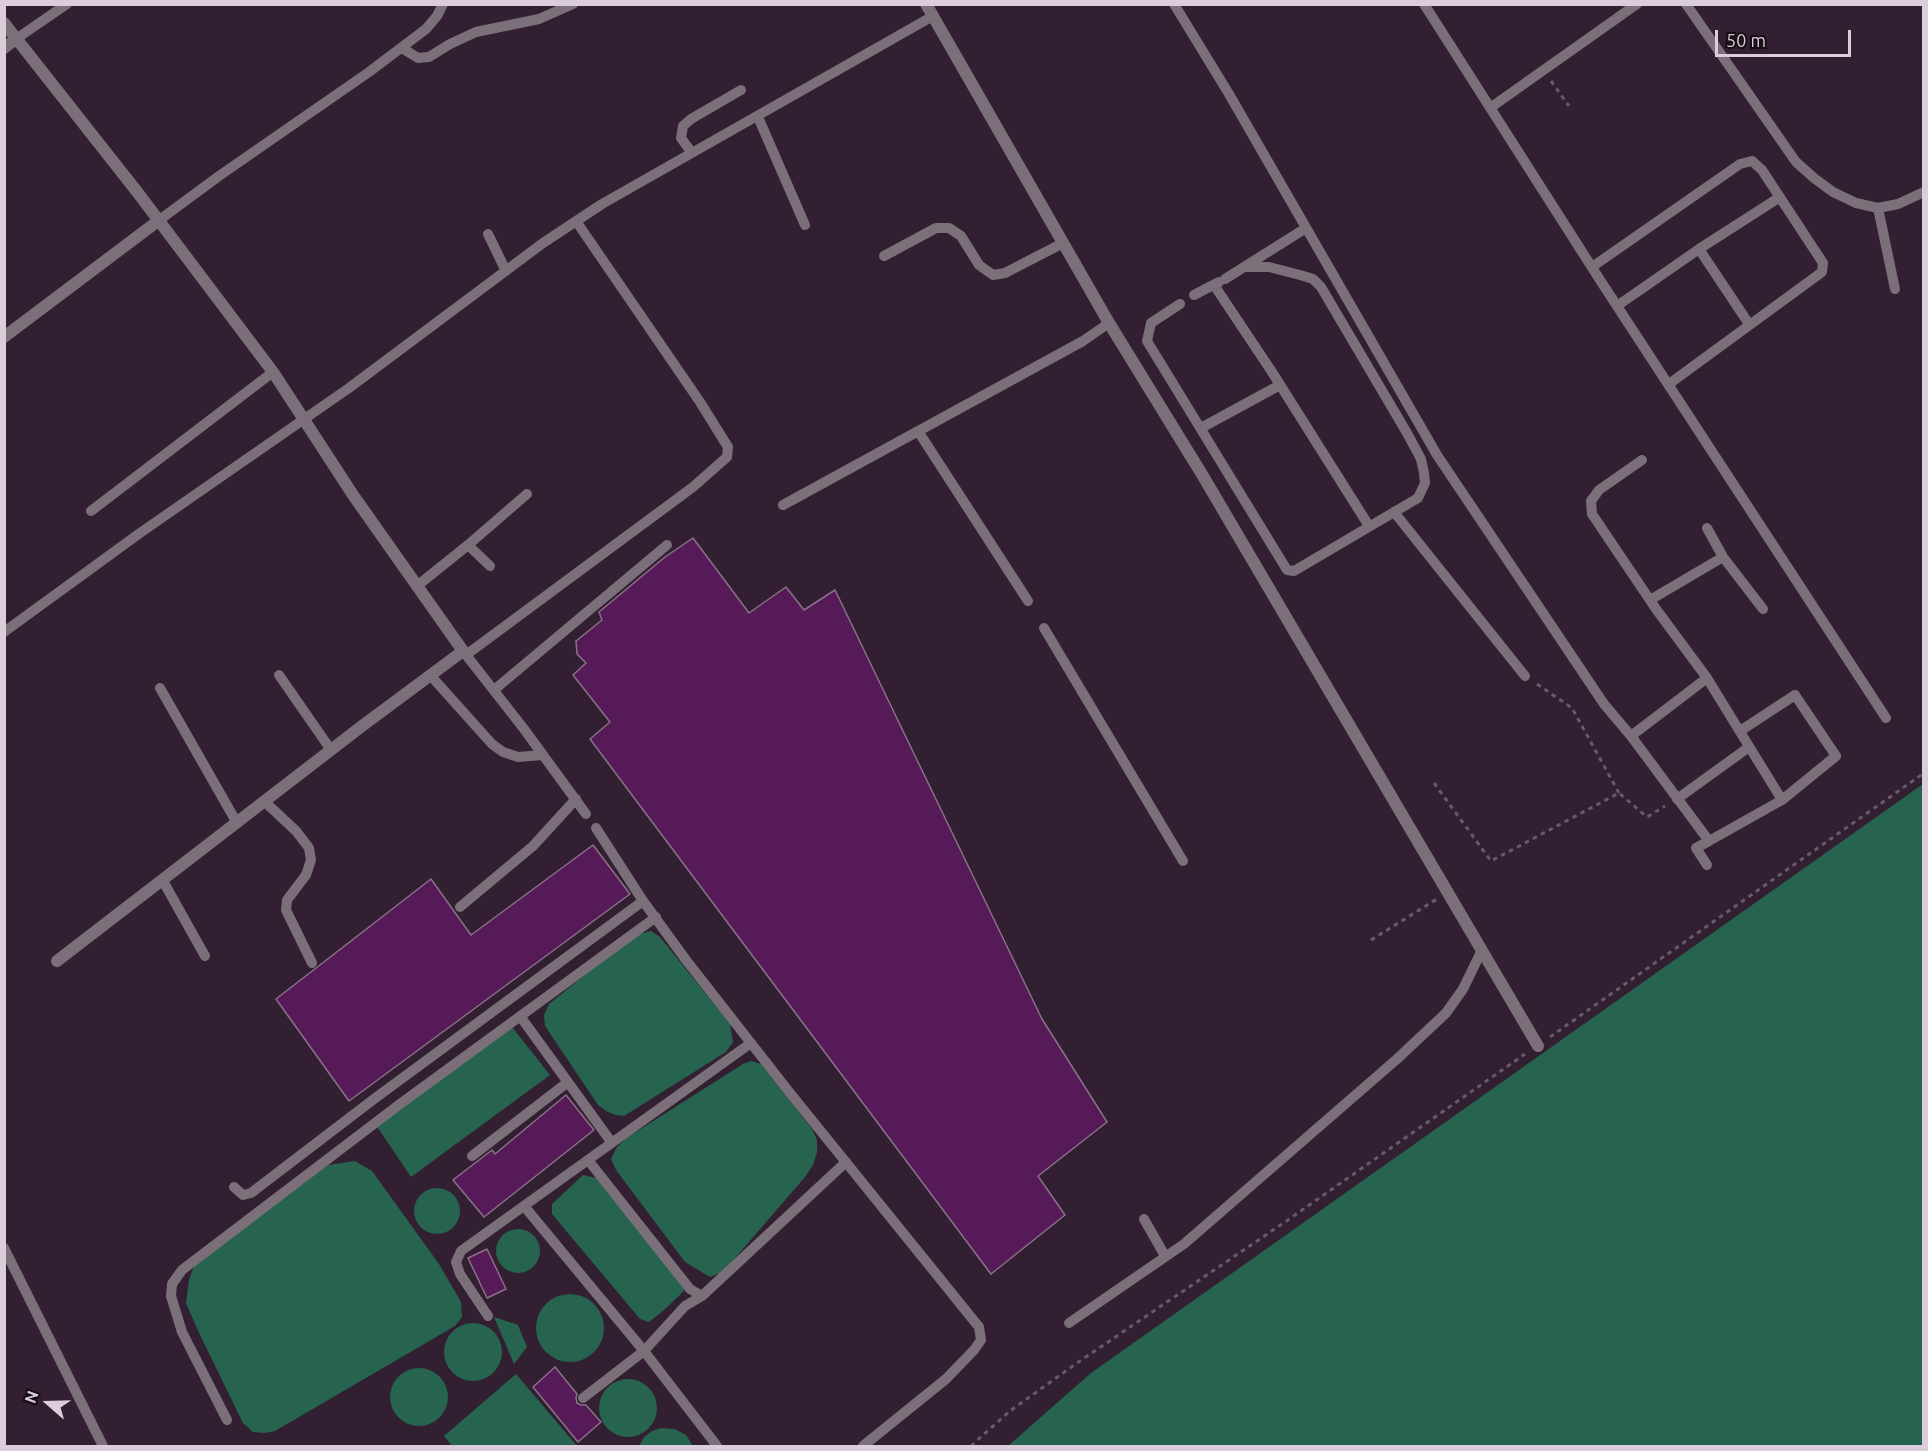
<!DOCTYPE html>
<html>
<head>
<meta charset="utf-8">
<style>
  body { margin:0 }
  #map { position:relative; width:1928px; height:1451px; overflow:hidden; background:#321f32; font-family:Ubuntu,sans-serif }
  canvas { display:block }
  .frame { position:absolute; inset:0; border:6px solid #dbceda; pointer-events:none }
  .north { position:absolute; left:18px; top:1373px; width:60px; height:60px; -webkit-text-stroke:4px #150d15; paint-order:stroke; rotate:290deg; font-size:16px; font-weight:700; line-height:24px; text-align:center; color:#dbceda }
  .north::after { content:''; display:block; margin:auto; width:21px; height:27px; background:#dbceda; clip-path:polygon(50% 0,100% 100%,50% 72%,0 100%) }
  .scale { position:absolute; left:1715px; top:30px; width:136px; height:27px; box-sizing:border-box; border:3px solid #dbceda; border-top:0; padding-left:8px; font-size:18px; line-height:21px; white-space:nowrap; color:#dbceda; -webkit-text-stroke:4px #150d15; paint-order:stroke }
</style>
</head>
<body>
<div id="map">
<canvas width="1928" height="1451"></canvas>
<div class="frame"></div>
<div class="north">N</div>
<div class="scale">50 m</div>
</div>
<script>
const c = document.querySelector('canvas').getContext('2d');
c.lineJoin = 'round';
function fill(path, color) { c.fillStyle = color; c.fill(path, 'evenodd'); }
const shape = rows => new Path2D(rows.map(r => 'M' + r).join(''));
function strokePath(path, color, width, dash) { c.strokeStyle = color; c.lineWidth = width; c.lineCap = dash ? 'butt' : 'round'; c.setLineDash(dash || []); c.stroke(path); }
const water = shape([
  [1923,784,1923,1446,1008,1446,1091,1373],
  [651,931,660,937,730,1024,733,1042,726,1052,624,1116,616,1115,608,1112,598,1105,545,1026,544,1015,549,1004,633,936],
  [512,1027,550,1075,411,1177,376,1125],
  [751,1061,761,1064,812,1129,817,1140,817,1152,813,1165,805,1177,723,1272,710,1277,685,1262,616,1170,611,1159,617,1147,628,1137,743,1064],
  [355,1161,372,1171,439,1264,461,1302,462,1317,455,1326,275,1431,265,1433,253,1432,243,1423,200,1335,186,1303,189,1280,194,1266,328,1165],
  [583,1175,596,1178,680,1279,684,1291,664,1310,649,1322,640,1319,552,1214,552,1204],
  '414 1211a23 23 0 1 1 46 0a23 23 0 1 1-46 0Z',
  '496 1251a22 22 0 1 1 44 0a22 22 0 1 1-44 0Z',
  '536 1328a34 34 0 1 1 68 0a34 34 0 1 1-68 0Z',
  [494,1317,518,1325,527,1347,514,1364],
  '444 1352a29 29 0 1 1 58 0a29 29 0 1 1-58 0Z',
  '390 1397a29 29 0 1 1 58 0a29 29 0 1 1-58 0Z',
  [516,1374,577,1446,452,1446,444,1436],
  '599 1408a29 29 0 1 1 58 0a29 29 0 1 1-58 0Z',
  [661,1428,675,1429,686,1435,693,1446,639,1446,644,1437,652,1431]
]);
const building = shape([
  [693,538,749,613,786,587,804,610,835,590,1042,1019,1107,1122,1038,1176,1065,1215,991,1274,590,739,610,722,573,675,586,663,577,654,576,641,602,620,599,612,665,557,693,538],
  [593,845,630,894,349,1101,276,999,431,879,471,935,593,845],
  [566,1095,594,1130,484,1217,453,1180,492,1150,495,1154,566,1095],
  [487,1249,506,1289,487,1298,468,1258,487,1249],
  [555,1367,577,1394,576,1398,577,1403,581,1405,586,1405,601,1422,578,1442,533,1387,555,1367]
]);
const path = shape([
  [1551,81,1569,106],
  [1537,684,1572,708,1619,793],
  [1434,783,1491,861,1619,793,1647,817,1665,806],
  [1371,940,1437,899],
  [1550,1037,1924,773],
  [971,1446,1010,1411,1077,1363,1285,1222,1525,1054]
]);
const lane = shape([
  [1174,4,1229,94,1437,455,1604,704,1631,736,1709,841,1696,848,1707,865],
  [1424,4,1600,280,1886,718],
  [1686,4,1796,162,1814,178,1833,192,1856,203,1878,208,1898,204,1924,192],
  [16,39,67,4],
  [402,48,418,58,429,57,450,44,476,32,539,19,573,4],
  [1490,108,1637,4],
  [758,117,805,225],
  [692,153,681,138,683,126,691,119,741,90],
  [1878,208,1895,289],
  [158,221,219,176,369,72,426,29,437,16,443,4],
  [488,234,506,271],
  [884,256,936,228,949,228,961,236,979,265,993,275,1005,273,1063,243],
  [1592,267,1740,164,1752,161,1762,170,1823,263,1822,272,1669,384],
  [1225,279,1306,228],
  [1214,285,1272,372,1369,526],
  [1194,295,1219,282],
  [1180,304,1151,323,1147,341,1287,570,1294,571,1418,498,1425,483,1424,473,1421,459,1407,433,1321,287,1313,279,1300,275,1269,267,1245,267],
  [1617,306,1699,249],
  [1749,324,1699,249,1780,197],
  [1201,428,1280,385],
  [918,431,1028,601],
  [1642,460,1599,490,1591,501,1592,514,1656,609,1707,678,1782,800],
  [783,505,1083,341,1109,323],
  [91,511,273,372],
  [1394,512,1525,676],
  [1707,528,1723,557],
  [468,545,490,566],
  [417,586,468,545,527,494],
  [1650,600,1723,557,1763,609],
  [1044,628,1183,861],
  [4,632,140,533,349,388,543,243,602,204,933,16],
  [463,651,524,729,586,814],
  [466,655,693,487,727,457,728,447,700,402,576,221],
  [279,675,331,750],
  [431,676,492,744,503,752,518,757,542,755],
  [160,688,237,823],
  [494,690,667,545],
  [1631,736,1707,678],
  [1677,799,1749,747],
  [264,801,296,831,309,848,311,860,306,875,287,900,286,910,312,963],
  [1709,841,1782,800,1836,756,1795,695,1740,731],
  [163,881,205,956],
  [643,901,686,960,790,1093,979,1327,981,1340,974,1350,946,1379,863,1446],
  [460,907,533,846,576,799],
  [520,1016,612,1143],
  [472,1156,568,1082],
  [234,1187,243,1195,251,1193,374,1099,643,901,596,828],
  [524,1206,644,1351,717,1446],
  [1144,1219,1165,1256],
  [4,1248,103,1446],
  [702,1296,846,1162],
  [488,1316,460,1274,456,1262,461,1251,751,1043],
  [1069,1323,1184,1244,1397,1059,1446,1013,1463,989,1482,950],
  [583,1398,644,1351,685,1306,702,1296,690,1289,588,1160],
  [227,1420,182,1332,171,1296,172,1284,182,1270,400,1104,656,917]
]);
const street = shape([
  [926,4,1109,323,1203,476,1538,1046],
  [4,23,138,193,273,372,353,495,463,651,362,726,57,961],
  [4,48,16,39],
  [4,337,158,221]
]);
fill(water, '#26644f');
fill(building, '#571a58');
strokePath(building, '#897288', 1.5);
strokePath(path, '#6a596a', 3, [4.5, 4.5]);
strokePath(lane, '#7b707a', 10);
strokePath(street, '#7b707a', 12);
</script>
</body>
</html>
